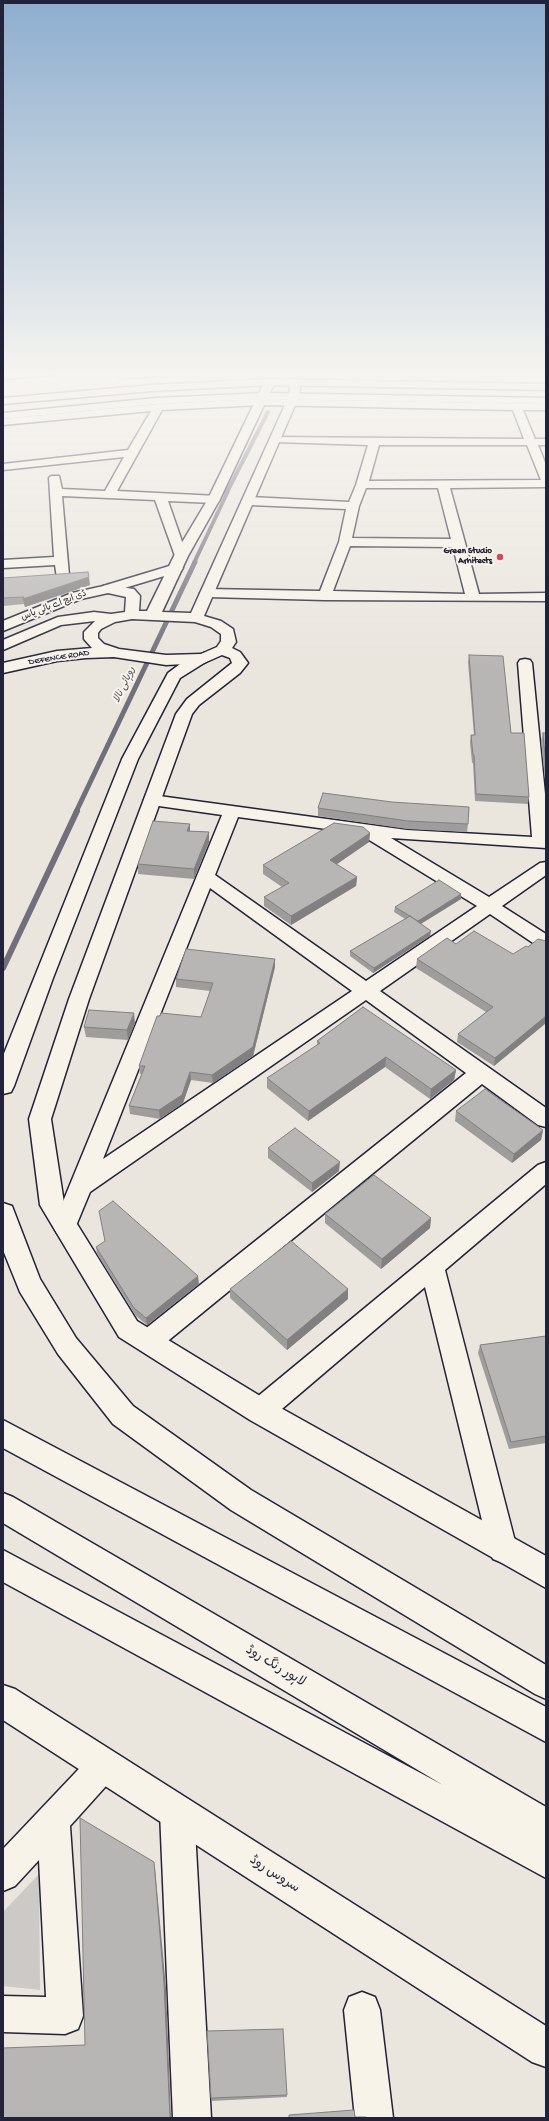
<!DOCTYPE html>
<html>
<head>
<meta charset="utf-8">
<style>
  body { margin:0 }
  #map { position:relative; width:549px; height:2121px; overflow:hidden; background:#eae6de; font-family:"Gochi Hand",sans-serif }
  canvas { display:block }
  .frame { position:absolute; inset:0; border:4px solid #22223b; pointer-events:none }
</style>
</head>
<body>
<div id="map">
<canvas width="549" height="2121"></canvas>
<div class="frame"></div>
</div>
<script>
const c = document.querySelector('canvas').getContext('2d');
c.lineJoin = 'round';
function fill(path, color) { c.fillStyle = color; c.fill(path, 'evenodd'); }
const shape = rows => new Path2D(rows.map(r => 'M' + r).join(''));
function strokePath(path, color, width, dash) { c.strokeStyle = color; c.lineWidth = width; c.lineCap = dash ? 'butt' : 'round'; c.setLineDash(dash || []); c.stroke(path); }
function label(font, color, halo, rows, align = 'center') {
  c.font = font + ' "Gochi Hand","Playpen Sans Arabic",sans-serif'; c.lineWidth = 4; c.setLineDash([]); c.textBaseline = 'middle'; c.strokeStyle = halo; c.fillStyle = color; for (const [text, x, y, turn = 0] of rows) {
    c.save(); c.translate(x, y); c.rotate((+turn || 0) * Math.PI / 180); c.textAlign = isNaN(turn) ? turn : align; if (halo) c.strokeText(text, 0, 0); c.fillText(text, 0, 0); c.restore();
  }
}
const green = shape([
  [39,1874,40,1990,3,1986,3,1912]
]);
const streamFar2 = shape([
  [289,375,290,371],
  [226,494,268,412],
  [194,563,228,491]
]);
const streamFar1 = shape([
  [76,812,195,562]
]);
const stream = shape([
  [3,968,77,811]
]);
const street = shape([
  [24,371,67,371,62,374,3,379,3,373,24,371],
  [168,371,168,375,164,376,121,378,116,375,121,372,168,371],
  [272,379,546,384,546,390,272,385,152,391,3,404,3,398,152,385,272,379],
  [261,399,546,404,546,410,523,410,535,439,546,439,546,445,538,445,546,465,546,487,450,488,479,594,546,593,546,601,325,600,207,597,200,593,207,589,320,591,339,542,346,509,250,505,244,501,250,497,349,502,356,485,368,445,276,442,272,441,270,439,272,437,524,439,513,410,261,405,162,410,117,491,218,496,220,499,218,502,214,503,168,501,187,556,186,559,181,560,175,556,155,500,62,496,69,575,67,578,57,578,55,565,3,568,3,560,54,557,49,478,51,476,59,476,62,489,105,491,124,457,3,470,3,464,128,450,151,411,3,425,3,419,158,404,261,399],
  [379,445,527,445,541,480,369,481,379,445],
  [366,488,438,488,451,539,352,538,359,506,366,488],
  [350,546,453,547,465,594,333,591,350,546],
  [176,564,183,568,181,571,108,593,101,589,103,586,176,564],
  [525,659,530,660,532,663,546,804,546,848,391,838,489,897,540,863,546,862,546,875,502,906,546,934,546,949,539,947,490,914,380,991,546,1108,546,1127,538,1125,482,1084,158,1349,149,1352,140,1349,136,1341,140,1333,466,1073,366,1000,90,1192,73,1233,65,1236,57,1233,53,1226,222,815,152,805,146,804,144,800,146,796,152,795,407,830,532,837,518,663,520,660,525,659],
  [238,817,363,834,366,838,477,906,366,981,215,875,238,817],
  [210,888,352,991,103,1159,210,888],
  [546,1162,546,1184,445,1270,517,1549,513,1559,503,1563,493,1559,489,1549,425,1287,269,1420,260,1423,251,1420,247,1411,251,1402,538,1165,546,1162],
  [104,1749,115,1754,120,1765,115,1776,70,1826,83,2016,78,2029,65,2034,3,2032,3,1996,46,1997,39,1860,15,1886,3,1891,3,1849,93,1754,104,1749],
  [177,1795,189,1800,194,1812,211,2118,173,2118,160,1812,165,1800,177,1795],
  [362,1992,375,1997,380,2010,393,2118,355,2118,344,2010,349,1997,362,1992]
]);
const secondary = shape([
  [272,379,277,382,272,388,220,499,188,556,162,612,191,613,289,396,290,388,286,382,291,379,295,380,300,388,299,396,204,616,221,621,233,629,236,642,232,648,240,652,248,663,240,673,199,705,192,714,89,999,51,1119,64,1203,137,1321,270,1402,546,1556,546,1588,250,1420,119,1337,40,1205,29,1119,69,999,176,714,187,699,232,663,230,658,222,655,204,663,166,665,114,657,86,658,57,661,3,673,3,663,57,651,92,648,84,639,84,632,95,621,61,625,3,650,3,640,58,617,94,612,111,614,125,612,126,597,108,593,81,599,3,631,3,621,72,593,108,585,134,589,140,596,139,611,147,611,174,556,208,499,262,387,268,380,272,379],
  [132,619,195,622,211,627,221,634,221,641,217,647,201,654,166,655,119,649,104,644,98,638,98,633,101,629,115,622,132,619],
  [3,1685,15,1689,546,2026,546,2067,532,2062,3,1720,3,1685]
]);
const primary = shape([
  [264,393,546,398,546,404,264,399,156,404,3,419,3,413,156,398,264,393]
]);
const highway = shape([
  [204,653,209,655,212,658,180,678,138,759,53,978,14,1086,11,1092,3,1094,3,1056,122,759,168,673,180,664,204,653],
  [3,1203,12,1206,40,1279,76,1338,133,1406,251,1490,546,1665,546,1699,535,1694,231,1510,113,1424,58,1354,20,1292,3,1250,3,1203],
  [3,1420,546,1707,546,1742,3,1448,3,1420],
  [3,1493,13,1497,546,1807,546,1878,3,1582,3,1550,443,1785,3,1523,3,1493]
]);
const wall = shape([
  [3,578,90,585,25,607,24,604,3,606],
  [469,655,511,733,529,797,528,804,475,801,473,763,472,763,470,742,471,735,474,735,468,662],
  [546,693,546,715,545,700],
  [543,733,546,733,546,790,541,741],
  [318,808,468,824,467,832,407,829,318,816],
  [190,824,190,831,209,832,209,842,194,879,138,874,138,864],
  [370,833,369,842,336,864,357,877,356,886,291,925,264,906,264,897,282,887,263,874,263,865],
  [461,899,421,924,430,936,373,973,350,956,350,951,405,919,394,912,395,907],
  [546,941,546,1023,494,1066,457,1042,458,1034,486,1012,416,968,417,959,456,944,513,954,528,947],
  [275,959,275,967,253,1056,213,1083,191,1080,183,1103,160,1119,130,1114,129,1106,142,1074,140,1074,139,1066,201,1017,210,991,176,987,176,979],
  [135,1023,128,1040,86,1037,84,1027],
  [317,1041,456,1070,454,1080,430,1099,385,1067,308,1121,267,1088,267,1078,317,1046],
  [456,1111,543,1130,541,1140,512,1163,455,1121],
  [268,1148,339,1171,312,1192,268,1158],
  [325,1214,431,1218,430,1228,381,1269,325,1223],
  [96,1247,199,1284,147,1325,136,1316,97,1254],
  [230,1289,348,1299,287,1350,230,1298],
  [546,1336,546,1443,509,1449,478,1353,480,1345],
  [287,2095,287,2097,212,2101,211,2098]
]);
const shadedWall = shape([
  [89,577,90,585,25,607,23,599],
  [190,824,190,834,187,831],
  [209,832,209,842,194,879,194,869],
  [370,833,369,842,330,869,330,860],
  [357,877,356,886,291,925,291,916],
  [461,894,461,899,417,926,418,921],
  [431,931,430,936,373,973,374,968],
  [275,959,275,967,253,1056,213,1083,212,1075],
  [134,1013,135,1023,128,1040,127,1030],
  [546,1016,546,1023,494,1066,495,1058],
  [386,1057,385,1067,308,1121,309,1111],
  [456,1070,454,1080,430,1099,431,1089],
  [190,1072,191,1080,183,1103,160,1119,159,1110],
  [543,1130,541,1140,512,1163,514,1154],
  [340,1162,339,1171,312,1192,312,1183],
  [431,1218,430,1228,381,1269,382,1259],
  [198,1276,199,1284,147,1325,146,1318],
  [348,1289,348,1299,287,1350,287,1340],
  [154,1862,155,1868,166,1988,171,2118,170,2118]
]);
const building = shape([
  [88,572,89,577,23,599,24,597,3,598,3,578,88,572],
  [469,655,503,656,511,733,524,733,529,797,476,794,474,755,473,755,471,735,475,735,469,655],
  [543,733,546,733,546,767,543,733],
  [323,793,392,802,469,807,468,824,408,821,318,808,323,793],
  [153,821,190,824,187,831,209,832,194,869,138,864,153,821],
  [334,823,363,827,370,833,330,860,357,877,291,916,264,897,289,883,263,865,334,823],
  [439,880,461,894,418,921,395,907,439,880],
  [410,916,431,931,374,968,350,951,410,916],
  [474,931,513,954,526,946,528,947,538,939,546,941,546,1016,495,1058,458,1034,493,1007,417,959,447,938,456,944,474,931],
  [186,949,275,959,253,1047,212,1075,190,1072,182,1095,159,1110,129,1106,145,1066,139,1066,157,1016,160,1016,161,1013,201,1017,213,983,176,979,186,949],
  [363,1007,456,1070,431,1089,386,1057,309,1111,267,1078,320,1043,317,1041,363,1007],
  [89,1010,134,1013,127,1030,84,1027,89,1010],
  [485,1089,543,1130,514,1154,456,1111,485,1089],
  [295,1128,340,1162,312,1183,268,1148,295,1128],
  [374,1175,431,1218,382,1259,325,1214,374,1175],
  [113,1201,198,1276,146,1318,134,1308,96,1247,105,1241,99,1211,113,1201],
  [291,1241,348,1289,287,1340,230,1289,291,1241],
  [546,1336,546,1436,511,1442,480,1345,546,1336],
  [80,1818,154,1862,164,1983,170,2118,3,2118,3,2048,85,2045,80,1818],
  [283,2029,287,2095,211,2098,207,2031,283,2029],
  [354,2110,355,2117,366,2117,366,2118,289,2118,289,2115,354,2110]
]);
const markers = [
  [500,557,4,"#d1495b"]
];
const farPoinames = [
  ["Green Studio",492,552],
  ["Arhitects",492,562]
];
const farStreetnames = [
  ["ڈی ایچ اے بائی پاس",54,606,-21],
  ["DEFENCE ROAD",59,658,-9]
];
const farWaternames = [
  ["روہائی نالا",125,685,-65]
];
const nearStreetnames = [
  ["لاہور رنگ روڈ",275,1667,31],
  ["سروس روڈ",274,1875,33]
];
fill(green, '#cdc9c6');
strokePath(streamFar2, '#716f7b', 4);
strokePath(streamFar1, '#716f7b', 5);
strokePath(stream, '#716f7b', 6);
strokePath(street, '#22223b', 3);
strokePath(secondary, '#22223b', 3);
strokePath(primary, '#22223b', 3);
strokePath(highway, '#22223b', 3);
fill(street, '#f7f3e8');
fill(secondary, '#f7f3e8');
fill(primary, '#f7f3e8');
fill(highway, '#f7f3e8');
fill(wall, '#9e9d9c');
fill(shadedWall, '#817f7f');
fill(building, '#b8b6b5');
strokePath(building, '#817f7f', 1);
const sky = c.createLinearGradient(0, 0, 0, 668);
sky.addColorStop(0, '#8dadce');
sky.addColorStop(0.56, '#f6f4f0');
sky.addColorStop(1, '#f6f4f000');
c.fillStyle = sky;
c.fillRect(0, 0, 549, 668);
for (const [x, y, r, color] of markers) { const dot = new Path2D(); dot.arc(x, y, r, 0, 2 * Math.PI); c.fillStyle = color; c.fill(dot); strokePath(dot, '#f7f3e8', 1.5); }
label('bold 9px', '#22223b', '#f7f3e8', farPoinames, 'right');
label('9px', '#22223b', '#f7f3e8', farStreetnames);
label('italic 10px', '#504f60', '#f7f3e8', farWaternames);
label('13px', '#22223b', '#f7f3e8', nearStreetnames);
</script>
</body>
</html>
